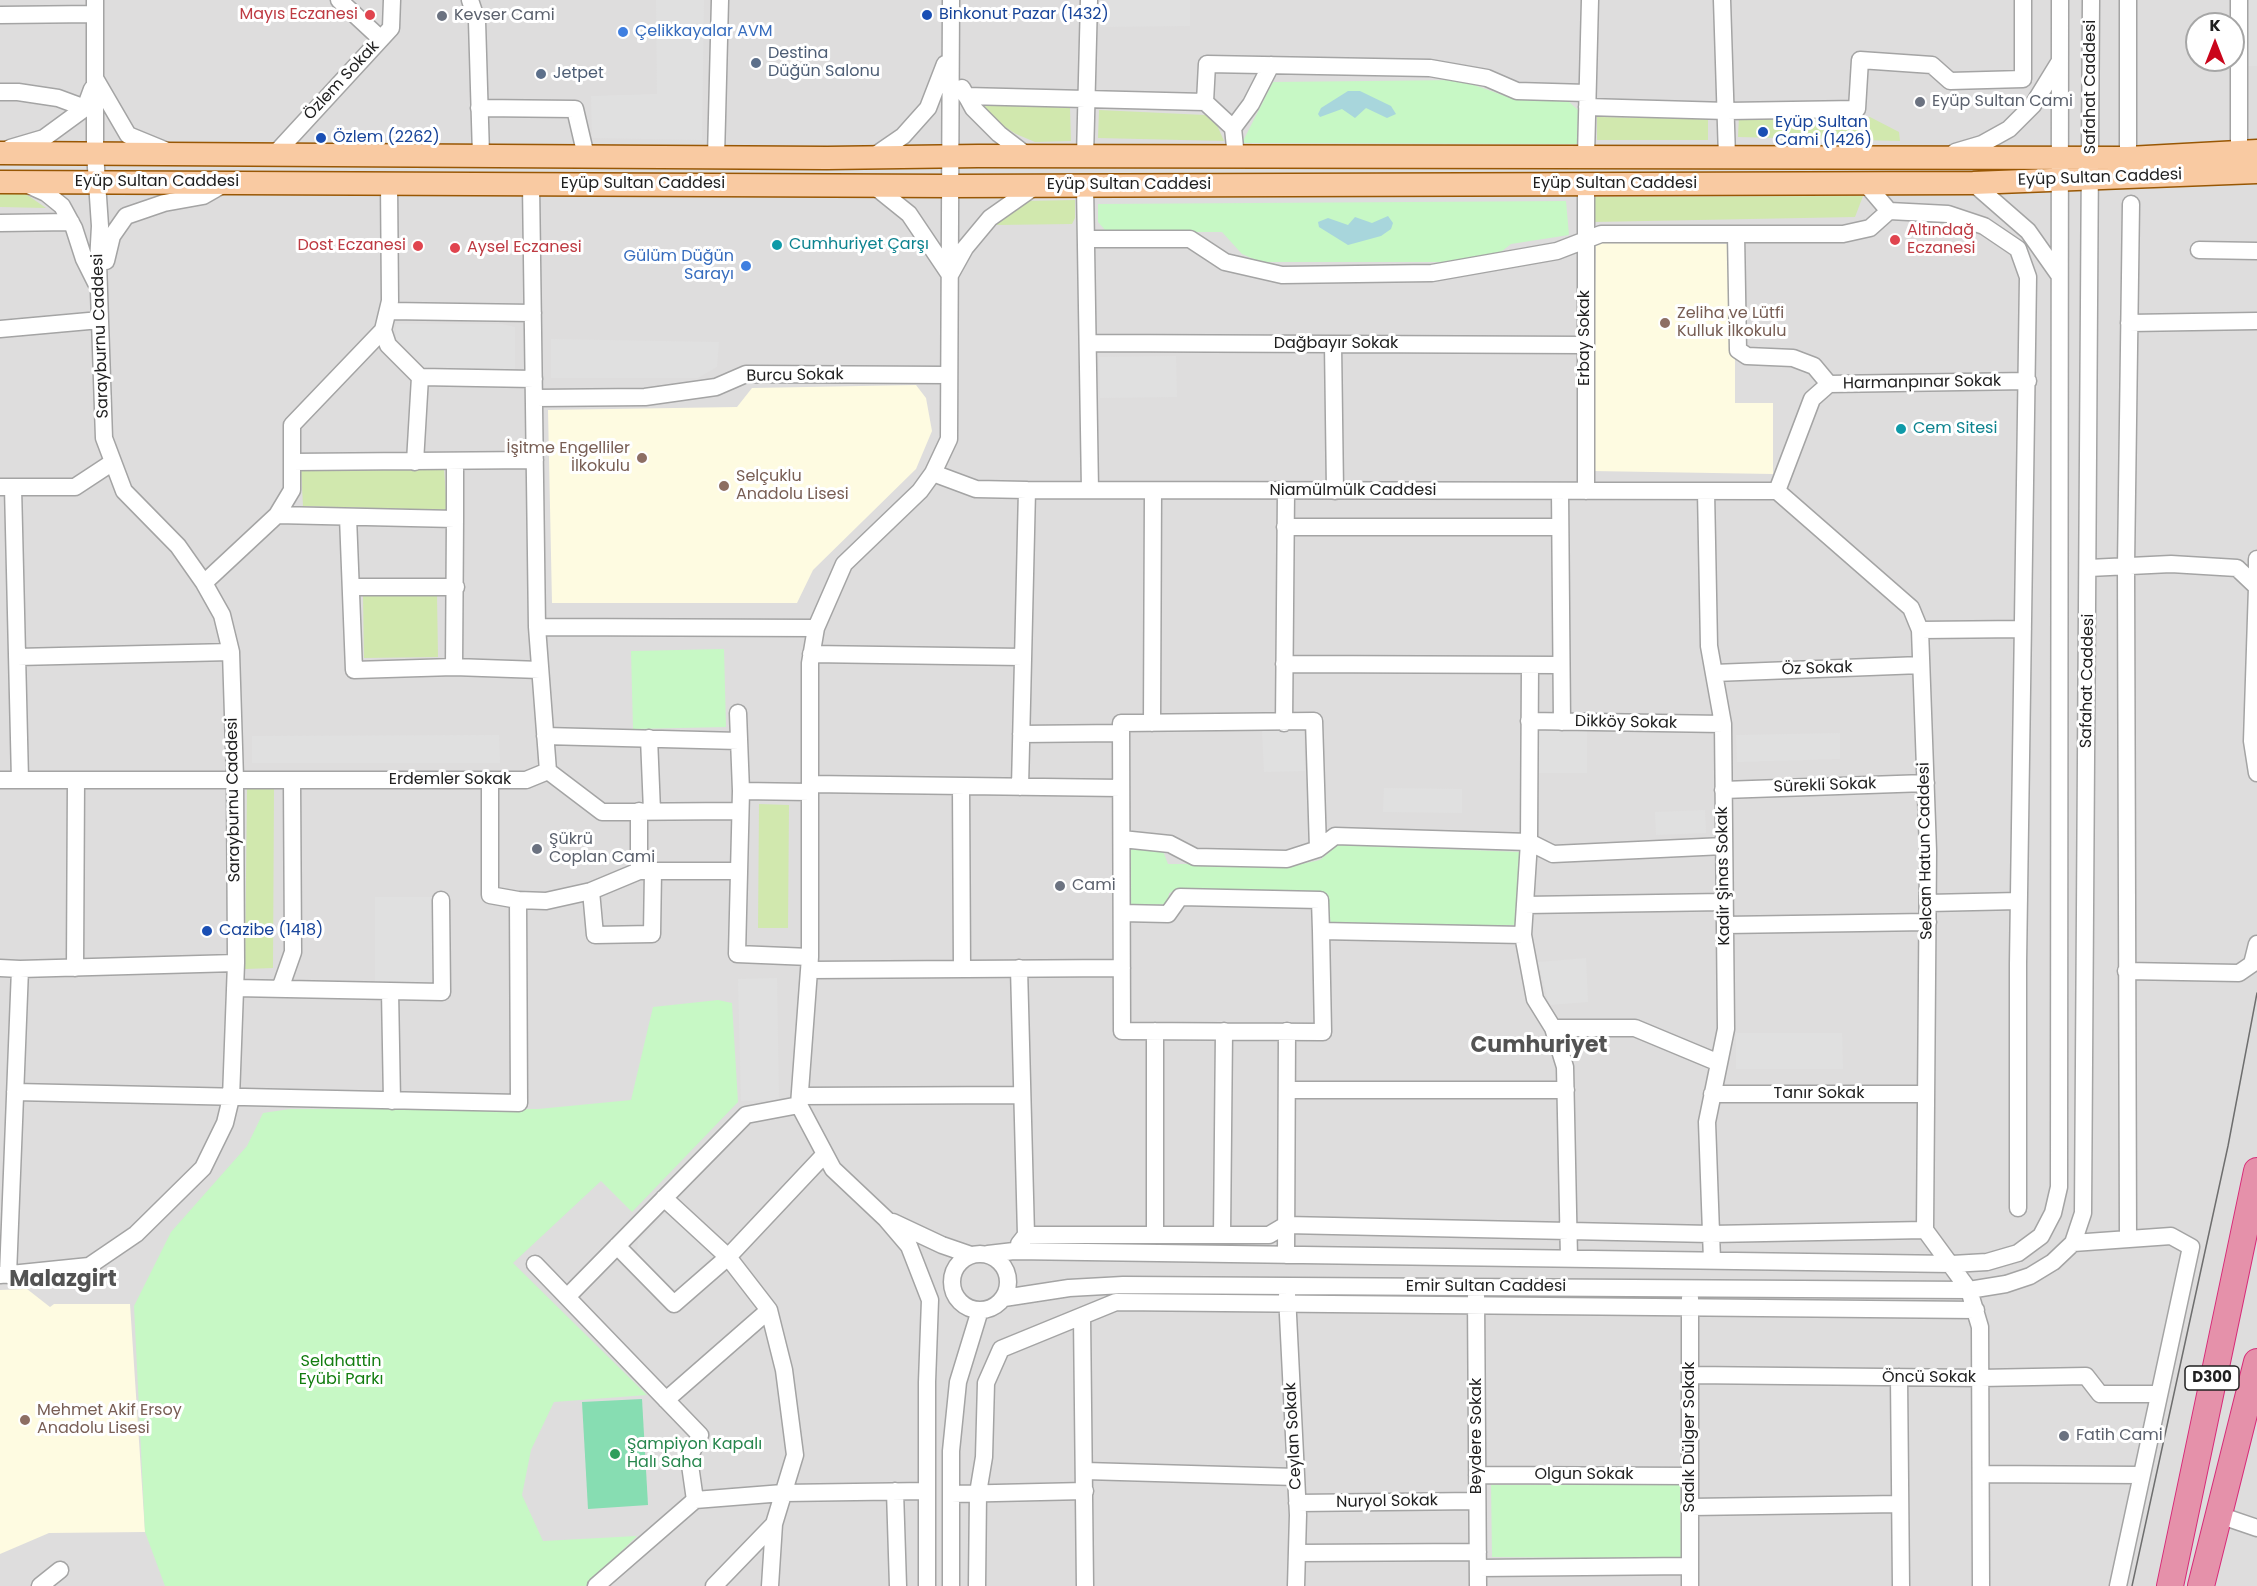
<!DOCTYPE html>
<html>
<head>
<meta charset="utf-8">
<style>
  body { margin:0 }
  #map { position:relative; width:2257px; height:1586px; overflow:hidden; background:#f0ece7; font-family:Poppins,sans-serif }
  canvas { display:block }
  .north { position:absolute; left:2185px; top:12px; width:60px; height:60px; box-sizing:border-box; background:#fff; border:2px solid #a6a6a6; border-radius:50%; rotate:0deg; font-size:16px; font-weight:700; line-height:24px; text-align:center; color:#202020 }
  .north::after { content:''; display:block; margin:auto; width:21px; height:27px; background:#ca051b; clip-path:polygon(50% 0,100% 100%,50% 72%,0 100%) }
</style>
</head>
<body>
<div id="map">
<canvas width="2257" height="1586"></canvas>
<div class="north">K</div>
</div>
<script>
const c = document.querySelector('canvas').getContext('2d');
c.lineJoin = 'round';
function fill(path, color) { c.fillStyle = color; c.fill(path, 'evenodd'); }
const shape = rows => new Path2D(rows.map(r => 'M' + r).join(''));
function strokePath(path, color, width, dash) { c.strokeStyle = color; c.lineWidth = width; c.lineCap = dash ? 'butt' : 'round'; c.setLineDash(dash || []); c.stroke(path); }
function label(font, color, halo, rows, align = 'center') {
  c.font = font + ' Poppins,sans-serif'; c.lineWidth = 6; c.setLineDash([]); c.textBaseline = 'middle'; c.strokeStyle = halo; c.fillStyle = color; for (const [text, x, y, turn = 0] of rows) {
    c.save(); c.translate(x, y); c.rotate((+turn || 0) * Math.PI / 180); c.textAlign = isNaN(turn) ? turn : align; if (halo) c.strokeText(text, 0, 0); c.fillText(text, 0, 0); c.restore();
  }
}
const residential = shape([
  [0,0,2257,0,2257,1586,0,1586],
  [2197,24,2233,24,2233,60,2197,60]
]);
const education = shape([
  [1596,243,1735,244,1735,403,1773,403,1773,474,1592,471],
  [916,385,926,398,932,431,916,469,813,570,797,603,552,603,548,410,737,407,752,388],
  [27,1289,50,1307,54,1304,130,1304,145,1532,49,1533,0,1554,0,1290]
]);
const grass = shape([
  [982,103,1070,108,1071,141,1035,142,1016,134,997,122],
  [1099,110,1205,115,1217,125,1224,141,1098,138],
  [1739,116,1844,116,1849,120,1870,117,1899,132,1900,141,1738,137],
  [1597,117,1708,119,1708,140,1597,140],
  [0,192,23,192,46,208,0,207],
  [1863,196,1855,217,1593,222,1595,197],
  [1075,200,1075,218,1072,224,996,225,1025,201],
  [301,468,444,469,447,510,303,506],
  [437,595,438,657,364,658,363,596],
  [274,788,273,968,245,969,247,789],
  [759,804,789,805,788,928,758,928]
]);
const park = shape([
  [1460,80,1508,97,1569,102,1578,110,1577,144,1242,143,1273,82],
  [1566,201,1569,235,1511,244,1492,259,1476,262,1261,262,1242,254,1222,232,1112,232,1105,230,1098,222,1098,204],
  [724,649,726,727,633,729,631,651],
  [1338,845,1521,852,1518,925,1331,925,1327,896,1321,891,1177,891,1169,893,1168,904,1127,906,1126,848,1163,851,1168,864,1301,864,1320,860],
  [718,1000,732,1003,738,1102,632,1212,601,1181,513,1263,647,1395,554,1402,531,1450,522,1495,543,1541,637,1536,586,1586,165,1586,145,1532,134,1306,171,1232,247,1146,263,1113,290,1109,538,1109,631,1100,653,1007],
  [1491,1485,1680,1485,1681,1558,1492,1557]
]);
const pitch = shape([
  [642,1399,648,1505,588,1509,582,1402]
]);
const parking = shape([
  [656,0,704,0,702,140,592,138,591,96,657,94],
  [1100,0,1190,0,1190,26,1100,27],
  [2245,0,2257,0,2257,66,2245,66],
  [396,324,503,324,515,327,515,371,424,367,396,339],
  [551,339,719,342,717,367,698,378,551,378],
  [1176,356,1177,397,1100,398,1099,357],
  [1304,729,1305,771,1264,772,1262,731],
  [1537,729,1587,730,1587,773,1537,773],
  [1840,733,1840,759,1737,762,1736,735],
  [499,735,500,763,252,763,252,736],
  [1384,788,1462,789,1462,813,1383,812],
  [1705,810,1706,833,1656,835,1655,812],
  [375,897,435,897,434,982,375,982],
  [1586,958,1588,1002,1549,1005,1538,962],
  [777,978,779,1100,741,1101,738,979],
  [1736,1033,1842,1033,1843,1069,1736,1069],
  [665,1214,675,1214,710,1249,710,1258,681,1288,672,1288,637,1255,638,1240]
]);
const water = shape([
  [1348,91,1360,91,1391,106,1396,114,1387,118,1366,108,1355,118,1342,109,1320,117,1318,114,1321,108],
  [1388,216,1393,223,1391,229,1381,236,1348,245,1319,227,1318,222,1328,218,1348,225,1355,217,1372,223]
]);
const minor = shape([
  [339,0,381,39],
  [470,0,477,21,481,155],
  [1722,0,1727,157],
  [2128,0,2128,158],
  [2239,0,2239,152],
  [0,15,95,14],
  [96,80,128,135,167,151],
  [962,88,973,108,999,134,1029,157],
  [0,92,18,92,58,98,85,108],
  [966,96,1205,102,1207,64,1430,68,1487,78,1517,91,1587,93],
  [1205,102,1233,128,1236,157],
  [1587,107,1727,111,1857,109,1860,60,1932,65,1950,81,2023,79,2023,0],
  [479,108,575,109,586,156],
  [1233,128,1251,104,1271,65],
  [10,148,44,138,85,108,92,89],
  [1955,152,1982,144,2009,129,2033,105,2060,61],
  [275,154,391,28,392,0],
  [1586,156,1590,0],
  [716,157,720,0],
  [1085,157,1089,0],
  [871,158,903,136,928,108,945,64],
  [1973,183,2028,231,2059,275],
  [26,184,46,193,62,206,74,228,84,259,96,283],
  [531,184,537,627],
  [1586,184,1586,491],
  [1866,184,1889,211,1948,214,1984,226,2018,249,2028,277,2018,964,2018,1208],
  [873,185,909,214,950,275,965,248,990,218,1037,185],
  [1085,185,1090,490],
  [0,223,71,222],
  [1736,234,1738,350,1747,356,1793,358,1814,366,1829,384],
  [1086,239,1190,239,1225,262,1282,275,1432,273,1557,251,1601,234,1843,234,1870,228,1889,211],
  [2199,250,2257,251],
  [106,261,112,236,126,216,164,203,203,196,224,184],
  [388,311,533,313],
  [2129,323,2257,321],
  [0,329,100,320],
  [383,330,388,345,420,377,534,379],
  [1088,343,1584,345],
  [1333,344,1335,491],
  [535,398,645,397,716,387,746,374,949,375],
  [292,462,535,460],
  [415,462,420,377],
  [933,473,976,489,1027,490,1777,491],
  [0,487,75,487,113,462],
  [13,487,20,780],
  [1560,491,1562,722],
  [1706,491,1709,646,1723,724,1726,1029,1707,1122,1712,1260],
  [1777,491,1911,608,1920,630,1928,851,1925,1230,1969,1290,1980,1327,1981,1586],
  [1777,491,1812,399,1829,384,2028,381],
  [277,515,455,519,455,462],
  [348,517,354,670,454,667,540,670],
  [1285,527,1560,527],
  [2089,568,2171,564,2237,568,2257,587,2252,741,2257,773],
  [204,583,277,515,292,490,292,425,383,330,390,301,389,183],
  [352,587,456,587],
  [2257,587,2257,559],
  [1920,630,2023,629],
  [811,654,1023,657],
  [17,657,231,652],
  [1284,664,1561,665],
  [1530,665,1529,842,1553,854,1724,846],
  [454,667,455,519],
  [1714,673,1921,665],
  [738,713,741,791,737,954,810,957],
  [1529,721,1723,724],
  [1152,723,1153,491],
  [1284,723,1286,491],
  [1021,734,1121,733],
  [545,736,739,741],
  [649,738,652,811],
  [548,771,602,812,740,811],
  [0,780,526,780,548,771,537,627,816,628],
  [810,784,1121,788],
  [961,786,962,969],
  [1020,787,1027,490],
  [1723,790,1926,783],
  [741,791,810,792],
  [1122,839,1170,844,1195,857,1287,859,1318,849,1335,836,1529,842,1523,935],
  [1318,849,1314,721,1121,723,1122,1031,1323,1032,1321,931],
  [643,871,739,871],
  [591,891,595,935,652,934,653,871],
  [518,900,546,901,591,891,639,871,639,811],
  [1928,903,2019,901],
  [1525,905,1724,902],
  [1122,913,1168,914,1180,897,1320,900,1321,931,1523,935,1535,999,1553,1028,1565,1067,1569,1258],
  [1725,925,1928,922],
  [0,968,20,969],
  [75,968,76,780],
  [1019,968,1026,1235,1019,1244],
  [809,970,1122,968],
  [2126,971,2239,973,2252,964,2257,944],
  [235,988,442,992,441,900],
  [280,989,293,952,292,780],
  [390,991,392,1101],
  [1553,1028,1635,1028,1719,1063],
  [1287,1090,1566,1090],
  [15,1092,519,1103,518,900,490,895,490,780],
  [1712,1094,1926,1094],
  [800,1096,1022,1095],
  [893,1222,942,1245,971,1255],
  [1026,1235,1269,1235,1286,1225,1711,1234,1925,1230],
  [1155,1235,1155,1031],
  [1222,1235,1224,1031],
  [2128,1238,2126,566,2131,204],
  [2073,1243,2171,1236,2191,1247,2118,1586],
  [617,1246,674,1304,728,1257,664,1198],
  '952 1282a28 28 0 1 1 56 0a28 28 0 1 1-56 0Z',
  [988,1254,1014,1251,1952,1264,1987,1262,2018,1253,2041,1236,2053,1213,2059,1187,2060,0],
  [1286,1255,1287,1031],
  [535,1264,700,1435,689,1458,695,1500,783,1493,927,1491],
  [0,1275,89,1266,136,1234,203,1168,225,1123,231,1098,236,963,235,779,231,652,222,615,204,583,178,546,124,491,104,438,98,262,100,226,95,153,95,0],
  [8,1275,20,969,236,963],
  [1287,1295,1298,1515,1296,1586],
  [1476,1296,1478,1586],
  [567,1297,746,1115,799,1105],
  [1004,1298,1069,1288,1123,1285,1969,1290,2006,1284,2030,1276,2053,1262,2073,1243,2083,1213,2091,0],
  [1082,1316,1085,1586],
  [1691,1375,1980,1378,2086,1376,2100,1394,2159,1394],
  [1899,1377,1901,1586],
  [666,1400,769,1310],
  [1085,1471,1296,1477],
  [1981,1474,2141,1475],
  [1477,1475,1690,1476],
  [895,1491,898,1586],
  [951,1494,1085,1491],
  [1297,1503,1477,1501],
  [1690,1507,1900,1504],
  [2219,1515,2257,1528],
  [1297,1553,1478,1552],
  [1478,1568,1690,1566],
  [40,1586,60,1570],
  [596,1586,695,1500],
  [714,1586,774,1524],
  [770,1586,774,1524,795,1455,784,1370,769,1310,728,1257,825,1154],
  [927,1586,927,1382,930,1300,909,1246,886,1219,833,1169,799,1105,810,957,810,663,816,628,844,564,920,491,933,473,949,439,951,0],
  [951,1586,951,1451,958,1382,980,1310],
  [977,1586,978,1493,984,1457,986,1383,1001,1349,1116,1302,1976,1310],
  [1690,1586,1690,1298]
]);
const major = shape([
  [0,153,827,158,978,156,2128,158,2257,151],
  [0,182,951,186,1973,183,2257,172]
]);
const highway = shape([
  [2170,1586,2257,1171],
  [2201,1586,2257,1362]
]);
const tram = shape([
  [2132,1586,2228,1146,2257,993]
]);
const markers = [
  [370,15,6,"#e0444e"],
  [927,15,6,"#1a4fb4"],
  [442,16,6,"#6b7280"],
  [623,32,6,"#3f7fe0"],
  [756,63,6,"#5c6f8a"],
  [541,74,6,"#5c6f8a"],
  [1920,102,6,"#6b7280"],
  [1763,132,6,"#1a4fb4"],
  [321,138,6,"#1a4fb4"],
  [1895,240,6,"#e0444e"],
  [777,245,6,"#0f9aa8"],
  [418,246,6,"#e0444e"],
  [455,248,6,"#e0444e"],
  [746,266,6,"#3f7fe0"],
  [1665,323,6,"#8d6e63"],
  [1901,429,6,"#0f9aa8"],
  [642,458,6,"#8d6e63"],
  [724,486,6,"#8d6e63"],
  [537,849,6,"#6b7280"],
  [1060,886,6,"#6b7280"],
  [207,931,6,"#1a4fb4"],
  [25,1420,6,"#8d6e63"],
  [2064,1436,6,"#6b7280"],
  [615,1454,6,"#2e9e5b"]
];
const shields = [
  [2212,1378,54]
];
const shieldNames = [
  ["D300",2212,1378]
];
const healthNames = [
  ["Mayıs Eczanesi",358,15],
  ["Altındağ",1907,231,"left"],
  ["Eczanesi",1907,249,"left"],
  ["Dost Eczanesi",406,246],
  ["Aysel Eczanesi",467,248,"left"]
];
const transitNames = [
  ["Binkonut Pazar (1432)",939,15],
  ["Eyüp Sultan",1775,123],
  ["Cami (1426)",1775,141],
  ["Özlem (2262)",333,138],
  ["Cazibe (1418)",219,931]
];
const worshipNames = [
  ["Kevser Cami",454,16],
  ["Eyüp Sultan Cami",1932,102],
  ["Şükrü",549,840],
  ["Coplan Cami",549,858],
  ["Cami",1072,886],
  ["Fatih Cami",2076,1436]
];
const shopNames = [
  ["Çelikkayalar AVM",635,32],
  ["Gülüm Düğün",734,257,"right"],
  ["Sarayı",734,275,"right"]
];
const serviceNames = [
  ["Destina",768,54],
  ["Düğün Salonu",768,72],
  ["Jetpet",553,74]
];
const streetNames = [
  ["Özlem Sokak",342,81,-47],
  ["Safahat Caddesi",2091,87,-90],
  ["Eyüp Sultan Caddesi",2100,178,-2],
  ["Eyüp Sultan Caddesi",157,182],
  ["Eyüp Sultan Caddesi",643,184],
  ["Eyüp Sultan Caddesi",1615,184],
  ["Eyüp Sultan Caddesi",1129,185],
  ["Sarayburnu Caddesi",101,336,-92],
  ["Erbay Sokak",1585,338,-90],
  ["Dağbayır Sokak",1336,344],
  ["Burcu Sokak",795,376,-1],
  ["Harmanpınar Sokak",1922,383,-1],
  ["Niamülmülk Caddesi",1353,491],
  ["Öz Sokak",1817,669,-2],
  ["Safahat Caddesi",2088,681,-89],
  ["Dikköy Sokak",1626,723,1],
  ["Erdemler Sokak",450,780],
  ["Sürekli Sokak",1825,786,-2],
  ["Sarayburnu Caddesi",234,800,-91],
  ["Selcan Hatun Caddesi",1926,851,-91],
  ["Kadir Şinas Sokak",1724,876,-91],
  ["Tanır Sokak",1819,1094],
  ["Emir Sultan Caddesi",1486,1287],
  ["Öncü Sokak",1929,1378],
  ["Ceylan Sokak",1294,1436,-93],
  ["Beydere Sokak",1477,1436,-90],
  ["Sadık Dülger Sokak",1690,1437,-90],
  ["Olgun Sokak",1584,1475],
  ["Nuryol Sokak",1387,1502,-1]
];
const cultureNames = [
  ["Cumhuriyet Çarşı",789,245],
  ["Cem Sitesi",1913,429]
];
const educationNames = [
  ["Zeliha ve Lütfi",1677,314],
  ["Kulluk İlkokulu",1677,332],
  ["İşitme Engelliler",630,449,"right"],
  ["İlkokulu",630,467,"right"],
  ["Selçuklu",736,477],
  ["Anadolu Lisesi",736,495],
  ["Mehmet Akif Ersoy",37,1411],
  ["Anadolu Lisesi",37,1429]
];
const parkNames = [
  ["Selahattin",341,1362],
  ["Eyübi Parkı",341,1380]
];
const leisureNames = [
  ["Şampiyon Kapalı",627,1445],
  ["Halı Saha",627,1463]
];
const districtNames = [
  ["Cumhuriyet",1539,1046],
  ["Malazgirt",63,1280]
];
fill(residential, '#dedddd');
fill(education, '#fefbe1');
fill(grass, '#d1e8ae');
fill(park, '#c7f8c5');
fill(pitch, '#87ddb2');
fill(parking, '#e0e0e0');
fill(water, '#a8d6dc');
strokePath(minor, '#a4a4a4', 19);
strokePath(major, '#985704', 25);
strokePath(highway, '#d72b78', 28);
strokePath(minor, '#fff', 16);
strokePath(major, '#f9caa2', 22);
strokePath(highway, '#e591aa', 26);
strokePath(tram, '#6e6e6e', 1.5);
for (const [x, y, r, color] of markers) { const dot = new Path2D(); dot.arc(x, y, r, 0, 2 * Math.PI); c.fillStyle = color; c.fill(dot); strokePath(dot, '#fff', 2); }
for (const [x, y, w] of shields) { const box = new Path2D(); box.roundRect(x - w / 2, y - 12, w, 24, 4.5); c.fillStyle = '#fff'; c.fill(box); strokePath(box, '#202020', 1.5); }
label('bold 15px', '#202020', null, shieldNames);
label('16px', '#be3a42', '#fff', healthNames, 'right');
label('16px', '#164399', '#fff', transitNames, 'left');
label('16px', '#5b616d', '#fff', worshipNames, 'left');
label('16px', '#366cbe', '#fff', shopNames, 'left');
label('16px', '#4e5e75', '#fff', serviceNames, 'left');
label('16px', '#202020', '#fff', streetNames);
label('16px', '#0d838f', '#fff', cultureNames, 'left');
label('16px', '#785e54', '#fff', educationNames, 'left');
label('16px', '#127d0f', '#fff', parkNames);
label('16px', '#27864d', '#fff', leisureNames, 'left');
label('bold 22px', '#535353', '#fff', districtNames);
</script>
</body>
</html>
